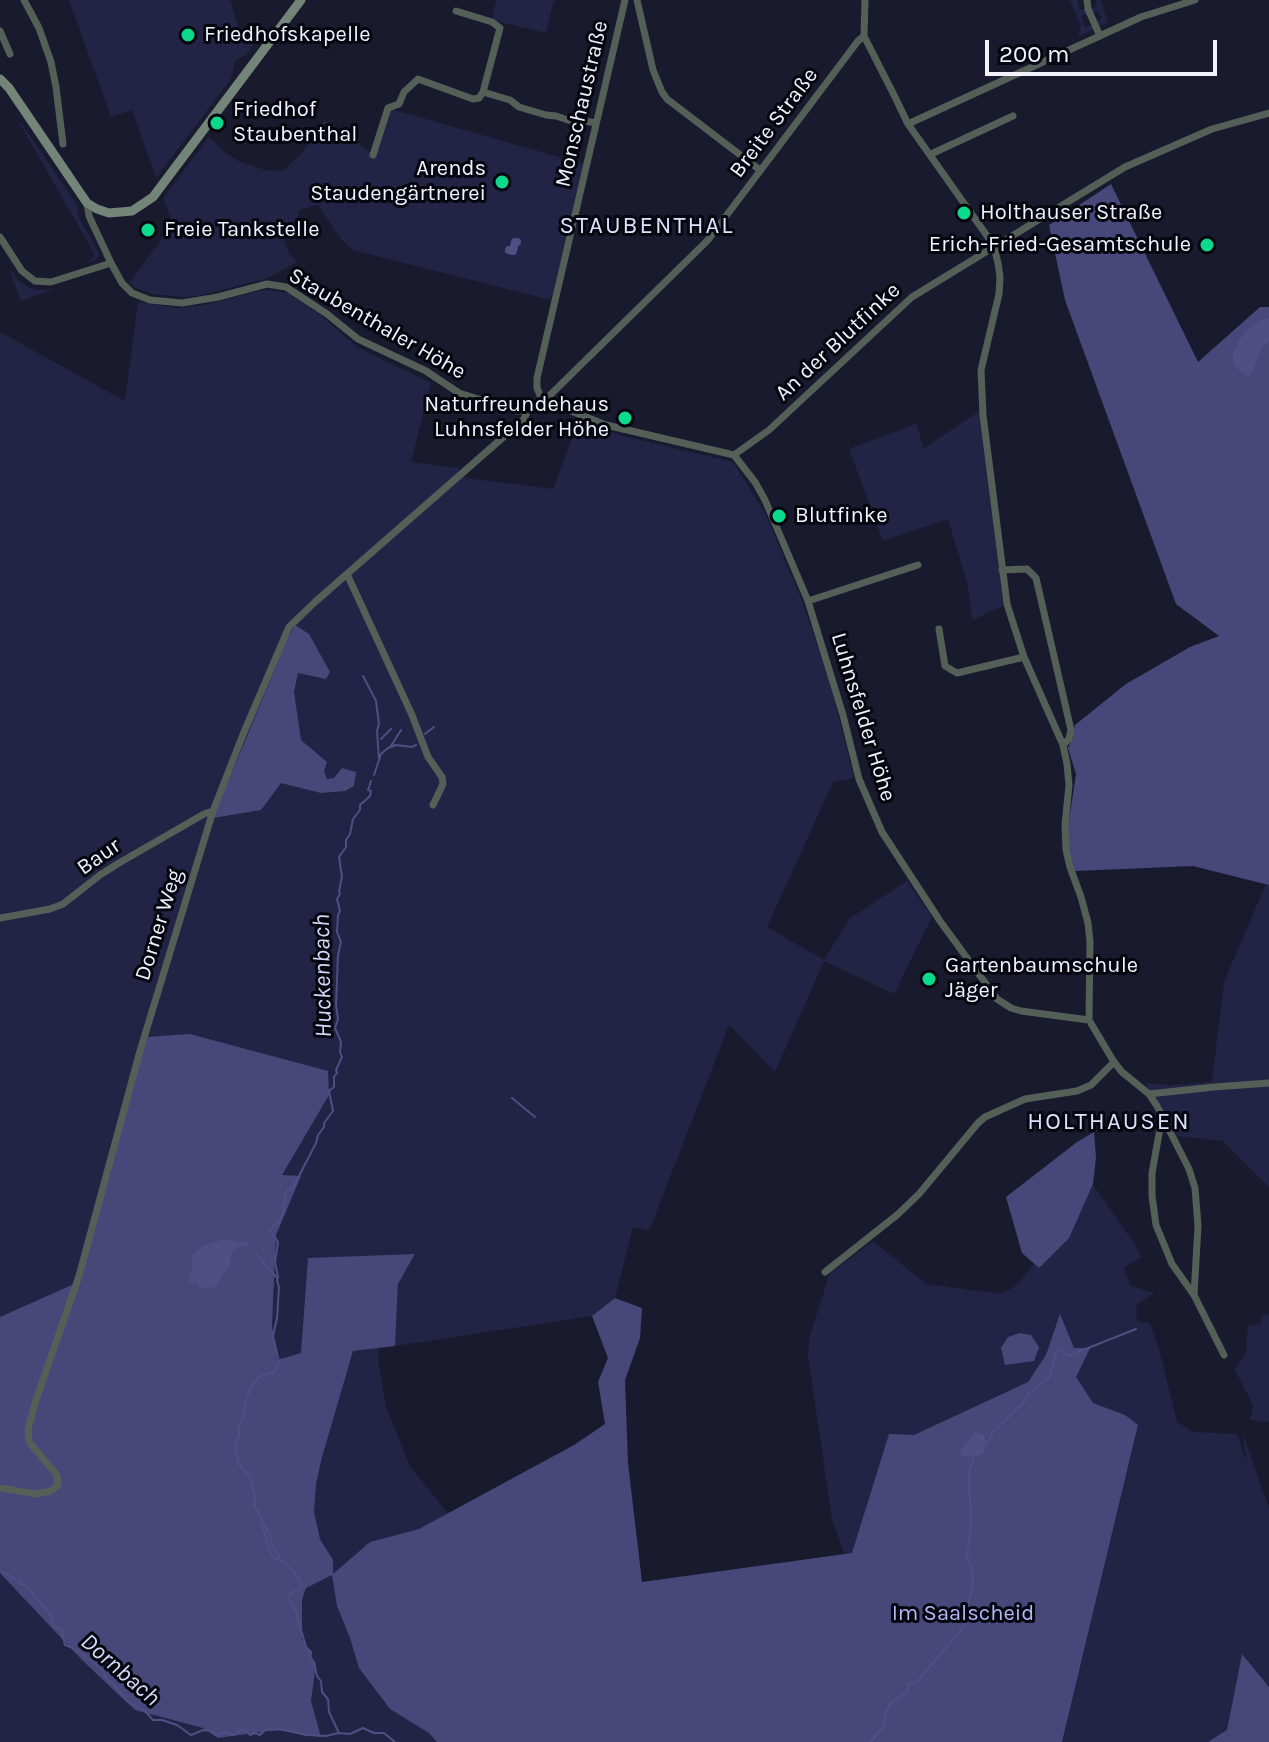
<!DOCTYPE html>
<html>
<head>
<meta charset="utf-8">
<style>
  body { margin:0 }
  #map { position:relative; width:1269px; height:1742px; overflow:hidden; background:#1a1a2f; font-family:Karla,sans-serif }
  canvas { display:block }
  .scale { position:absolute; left:985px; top:40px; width:232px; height:36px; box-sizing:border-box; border:4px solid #f1f2fe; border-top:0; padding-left:10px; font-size:24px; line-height:28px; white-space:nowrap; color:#f1f2fe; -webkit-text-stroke:6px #06060f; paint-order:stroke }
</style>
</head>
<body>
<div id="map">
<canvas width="1269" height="1742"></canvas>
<div class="scale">200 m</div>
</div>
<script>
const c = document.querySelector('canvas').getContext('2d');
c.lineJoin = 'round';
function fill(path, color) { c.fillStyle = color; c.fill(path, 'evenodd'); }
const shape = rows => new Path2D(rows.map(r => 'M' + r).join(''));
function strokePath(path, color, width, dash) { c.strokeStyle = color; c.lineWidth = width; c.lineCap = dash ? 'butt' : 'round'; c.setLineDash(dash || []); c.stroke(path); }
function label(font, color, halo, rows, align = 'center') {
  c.font = font + ' Karla,sans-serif'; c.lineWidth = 6; c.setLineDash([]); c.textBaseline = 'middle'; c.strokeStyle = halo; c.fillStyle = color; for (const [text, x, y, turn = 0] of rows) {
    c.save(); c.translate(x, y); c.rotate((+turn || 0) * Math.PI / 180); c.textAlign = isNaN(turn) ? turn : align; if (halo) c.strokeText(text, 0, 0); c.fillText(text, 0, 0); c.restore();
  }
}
const green = shape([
  [69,0,230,0,238,26,257,40,246,55,236,60,234,64,231,79,156,178,132,110,111,117],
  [496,0,554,0,546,33,492,20],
  [1070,0,1078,0,1079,10,1097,7,1096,0,1100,0,1108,22,1097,28,1095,22,1102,18,1098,11,1081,16,1085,27,1094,24,1096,28,1078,37,1081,25],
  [391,109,583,164,551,300,353,250,341,239,318,205,299,210,297,220,281,231,288,252,297,262,268,278,198,296,184,297,152,294,136,288,129,283,173,224,163,198,209,137,226,153,240,162,266,170,283,171,302,153,324,120,375,155],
  [20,121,77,205,79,218,99,253,98,257,93,261,86,263,94,257,94,253,20,124],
  [9,268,18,280,30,288,36,290,54,289,21,301],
  [270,290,288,293,319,314,357,347,431,383,411,462,458,468,465,478,553,489,579,420,619,435,733,462,765,513,801,598,830,683,854,778,833,782,767,927,824,960,849,919,907,881,932,917,894,994,824,961,775,1072,729,1025,649,1231,633,1227,615,1298,592,1316,395,1346,398,1284,415,1255,406,1254,382,1323,378,1359,386,1407,410,1466,462,1531,497,1616,847,1562,832,1519,808,1355,810,1335,830,1273,873,1241,926,1284,1002,1294,1017,1285,1060,1232,1091,1182,1138,1249,1137,1250,1141,1257,1124,1268,1131,1286,1154,1293,1137,1305,1136,1317,1141,1323,1149,1322,1152,1329,1160,1352,1177,1422,1193,1432,1237,1434,1246,1462,1243,1434,1269,1509,1269,1687,1242,1655,1227,1731,1208,1742,1062,1742,1138,1426,1132,1421,893,1742,0,1742,0,1325,76,1283,0,1317,0,332,125,401,138,302,177,308,203,305,259,291],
  [980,411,1003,606,972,620,968,586,948,519,883,541,849,449,916,424,924,448],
  [1266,884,1269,885,1269,1187,1223,1141,1177,1136,1145,1083,1168,1085,1212,1082,1224,982],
  [1269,1314,1269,1422,1250,1420,1253,1405,1235,1370,1246,1352,1248,1326,1261,1324,1261,1316]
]);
const forest = shape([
  [1111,184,1198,362,1260,307,1269,307,1269,885,1193,866,1075,871,1070,861,1067,834,1076,774,1068,748,1073,737,1075,725,1126,684,1190,647,1219,636,1176,604,1065,300,1049,225],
  [295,625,309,634,330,672,326,679,298,673,294,692,301,740,327,762,324,771,327,779,334,778,342,768,356,772,354,786,345,791,321,793,281,783,261,810,213,818,287,640],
  [190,1034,328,1071,329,1095,282,1175,301,1176,276,1235,272,1325,277,1360,301,1353,308,1258,415,1254,398,1284,395,1346,353,1351,322,1457,316,1484,314,1512,320,1539,333,1560,333,1574,370,1542,419,1529,574,1445,605,1424,598,1382,608,1358,592,1316,615,1298,642,1308,640,1338,625,1380,628,1463,642,1582,852,1553,889,1434,914,1435,1028,1382,1046,1355,1060,1314,1074,1348,1090,1348,1076,1377,1093,1403,1125,1415,1138,1425,1062,1742,437,1742,429,1733,390,1709,359,1668,350,1638,337,1606,332,1575,306,1588,302,1600,302,1639,316,1664,311,1701,321,1737,276,1730,218,1738,203,1728,135,1710,82,1660,0,1573,0,1317,76,1283,147,1037],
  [1094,1132,1096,1158,1093,1184,1069,1238,1039,1268,1022,1253,1006,1197,1077,1142],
  [1020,1333,1031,1335,1039,1347,1034,1361,1005,1365,1001,1348,1008,1337],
  [1242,1654,1269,1687,1269,1742,1208,1742,1227,1730]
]);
const water = shape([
  [1269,318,1269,342,1262,346,1252,374,1247,376,1233,365,1233,353,1240,339,1249,329,1261,320],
  [224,1239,240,1242,247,1241,251,1247,245,1245,234,1249,231,1255,230,1265,215,1287,205,1289,201,1288,194,1280,193,1284,189,1283,192,1264,191,1257,203,1246],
  [975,1432,983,1434,984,1436,986,1443,983,1454,976,1456,963,1457,960,1451]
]);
const stream = shape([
  [363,676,376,701,379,724,377,731,379,759],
  [425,734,434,727],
  [381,739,391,729],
  [391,746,401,730],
  [374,775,381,754,388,748,396,745,412,747,416,745],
  [512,1098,535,1117],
  [257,1255,277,1278],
  [986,1443,989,1440,992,1433,1024,1402,1028,1394,1050,1376,1057,1350,1060,1349,1068,1356,1136,1329],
  [261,1522,270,1552,272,1557,280,1560],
  [0,1571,10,1576,29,1589,50,1614,53,1626,61,1629,65,1645,73,1648,102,1669,106,1678,114,1685,127,1701,145,1711,153,1720,162,1720,177,1725,191,1735,203,1730,211,1731,216,1735,226,1732,233,1735,239,1731,246,1730,250,1735,255,1733,260,1735,267,1728,272,1730,280,1729,306,1735,326,1736,339,1733,350,1734,363,1728,374,1733,384,1733,395,1742],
  [339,1733,329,1712,328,1699,322,1692,321,1681,317,1676,314,1663,310,1658,311,1652,306,1647,296,1612,288,1598,289,1594,301,1589,299,1578,290,1568,281,1560,271,1544,270,1535,254,1505,255,1497,250,1476,239,1465,235,1444,239,1436,239,1427,243,1418,246,1400,252,1385,260,1376,275,1372,279,1362,273,1336,277,1318,279,1287,277,1280,278,1277,275,1262,278,1242,270,1230,278,1223,283,1214,286,1192,293,1187,299,1176,316,1143,318,1135,324,1127,324,1123,333,1111,329,1091,334,1087,334,1077,337,1073,336,1070,342,1057,340,1052,341,1042,335,1028,338,1019,336,1005,338,955,341,942,337,932,338,915,340,911,337,899,340,894,339,891,342,877,339,857,346,847,346,840,350,834,353,819,360,810,360,805,370,796,371,791,368,790,371,781],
  [870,1742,884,1726,885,1715,891,1703,908,1691,908,1684,916,1683,965,1625,964,1619,972,1590,973,1573,967,1555,971,1527,969,1473,974,1456]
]);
const canal = shape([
  [509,250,513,251,515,242,517,242]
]);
const minor = shape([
  [24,0,39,28,51,62,56,87,63,144],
  [637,0,653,70,662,92,667,99,760,170],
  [865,0,864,36,895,97,908,124,990,240,994,247,998,263,1000,277,999,294,981,370,983,415,1007,604,1024,657,1063,745,1067,764,1069,785,1065,825,1066,850,1070,867,1081,897,1088,923,1090,942,1089,1020,1114,1062,1122,1072,1149,1094,1157,1106,1189,1169,1195,1188,1198,1226,1194,1295,1224,1355],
  [1087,0,1088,9,1100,36],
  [0,31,10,54],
  [483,92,510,100,519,107,546,115,556,116,574,122,585,121,596,123],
  [908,124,1141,17,1195,0],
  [931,154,1013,116],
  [373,155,388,108,399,104,404,92,418,79,473,99,479,98,483,92,500,28,492,22,456,11],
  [87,203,89,216,111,263,122,283,132,293,150,300,182,303,218,297,267,284,286,287,327,314,358,339,426,371,459,393,517,411,528,410,543,402,708,240,858,41,864,36],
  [0,237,22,271,35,281,51,282,111,263],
  [543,402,556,405,606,425,734,455,755,482,765,500,808,601,843,715,859,779,882,832,940,921,997,999,1011,1008,1021,1011,1089,1020],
  [543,402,537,388,537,378,625,0],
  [734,455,769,430,912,297,1125,167,1212,129,1269,113],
  [1002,570,1027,569,1036,578,1071,730,1069,739,1063,745],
  [347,574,412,715,428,757,442,777,443,784,433,805],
  [808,601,918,565],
  [939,629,945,666,957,673,1024,657],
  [0,918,50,909,63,904,100,875,119,863,204,814,213,811],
  [1149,1094,1214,1087,1269,1083],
  [1162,1117,1152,1173,1152,1196,1156,1225,1172,1264,1194,1295],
  [825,1272,897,1215,919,1194,978,1123,985,1117,1025,1099,1077,1091,1091,1085,1114,1062],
  [0,1488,36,1494,51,1491,58,1485,57,1475,29,1442,28,1429,36,1400,79,1276,140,1051,213,811,244,732,289,627,315,602,524,419,528,410]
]);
const secondary = shape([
  [0,79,9,88,87,203,97,209,109,213,132,211,153,197,301,0]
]);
const markers = [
  [188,35,8,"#0bd98b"],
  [217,123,8,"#0bd98b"],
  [502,182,8,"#0bd98b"],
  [964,213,8,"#0bd98b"],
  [148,230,8,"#0bd98b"],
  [1207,245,8,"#0bd98b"],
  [625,418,8,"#0bd98b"],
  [779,516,8,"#0bd98b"],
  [929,979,8,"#0bd98b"]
];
const poiNames = [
  ["Friedhofskapelle",204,35],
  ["Friedhof",233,110],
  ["Staubenthal",233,135],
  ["Arends",486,169,"right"],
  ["Staudengärtnerei",486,194,"right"],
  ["Holthauser Straße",980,213],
  ["Freie Tankstelle",164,230],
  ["Erich-Fried-Gesamtschule",1191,245,"right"],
  ["Naturfreundehaus",609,405,"right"],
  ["Luhnsfelder Höhe",609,430,"right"],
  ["Blutfinke",795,516],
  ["Gartenbaumschule",945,966],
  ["Jäger",945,991]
];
const streetNames = [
  ["Monschaustraße",582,104,-77],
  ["Breite Straße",774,123,-53],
  ["Staubenthaler Höhe",377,324,30],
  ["An der Blutfinke",838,342,-43],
  ["Luhnsfelder Höhe",863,717,73],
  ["Baur",99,857,-35],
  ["Dorner Weg",159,925,-73]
];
const parkNames = [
  ["Im Saalscheid",963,1614]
];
const neighbourhoodNames = [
  ["STAUBENTHAL",647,226],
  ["HOLTHAUSEN",1109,1122]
];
const waterNames = [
  ["Huckenbach",323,976,-91],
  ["Dornbach",120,1670,41]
];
fill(green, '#232346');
fill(forest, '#47477a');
fill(water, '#4f4f83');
strokePath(stream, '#4f4f83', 2);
strokePath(canal, '#4f4f83', 8);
strokePath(minor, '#545f58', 7);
strokePath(secondary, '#738579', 9);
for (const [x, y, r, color] of markers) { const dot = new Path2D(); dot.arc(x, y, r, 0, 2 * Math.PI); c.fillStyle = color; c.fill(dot); strokePath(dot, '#06060f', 3); }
label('22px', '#f1f2fe', '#06060f', poiNames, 'left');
label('22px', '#f1f2fe', '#06060f', streetNames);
label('22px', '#b4b7f8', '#06060f', parkNames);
c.letterSpacing = '2px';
label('24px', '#dee1fd', '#06060f', neighbourhoodNames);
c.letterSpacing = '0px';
label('italic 24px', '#d5d7f8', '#06060f', waterNames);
</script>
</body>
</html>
